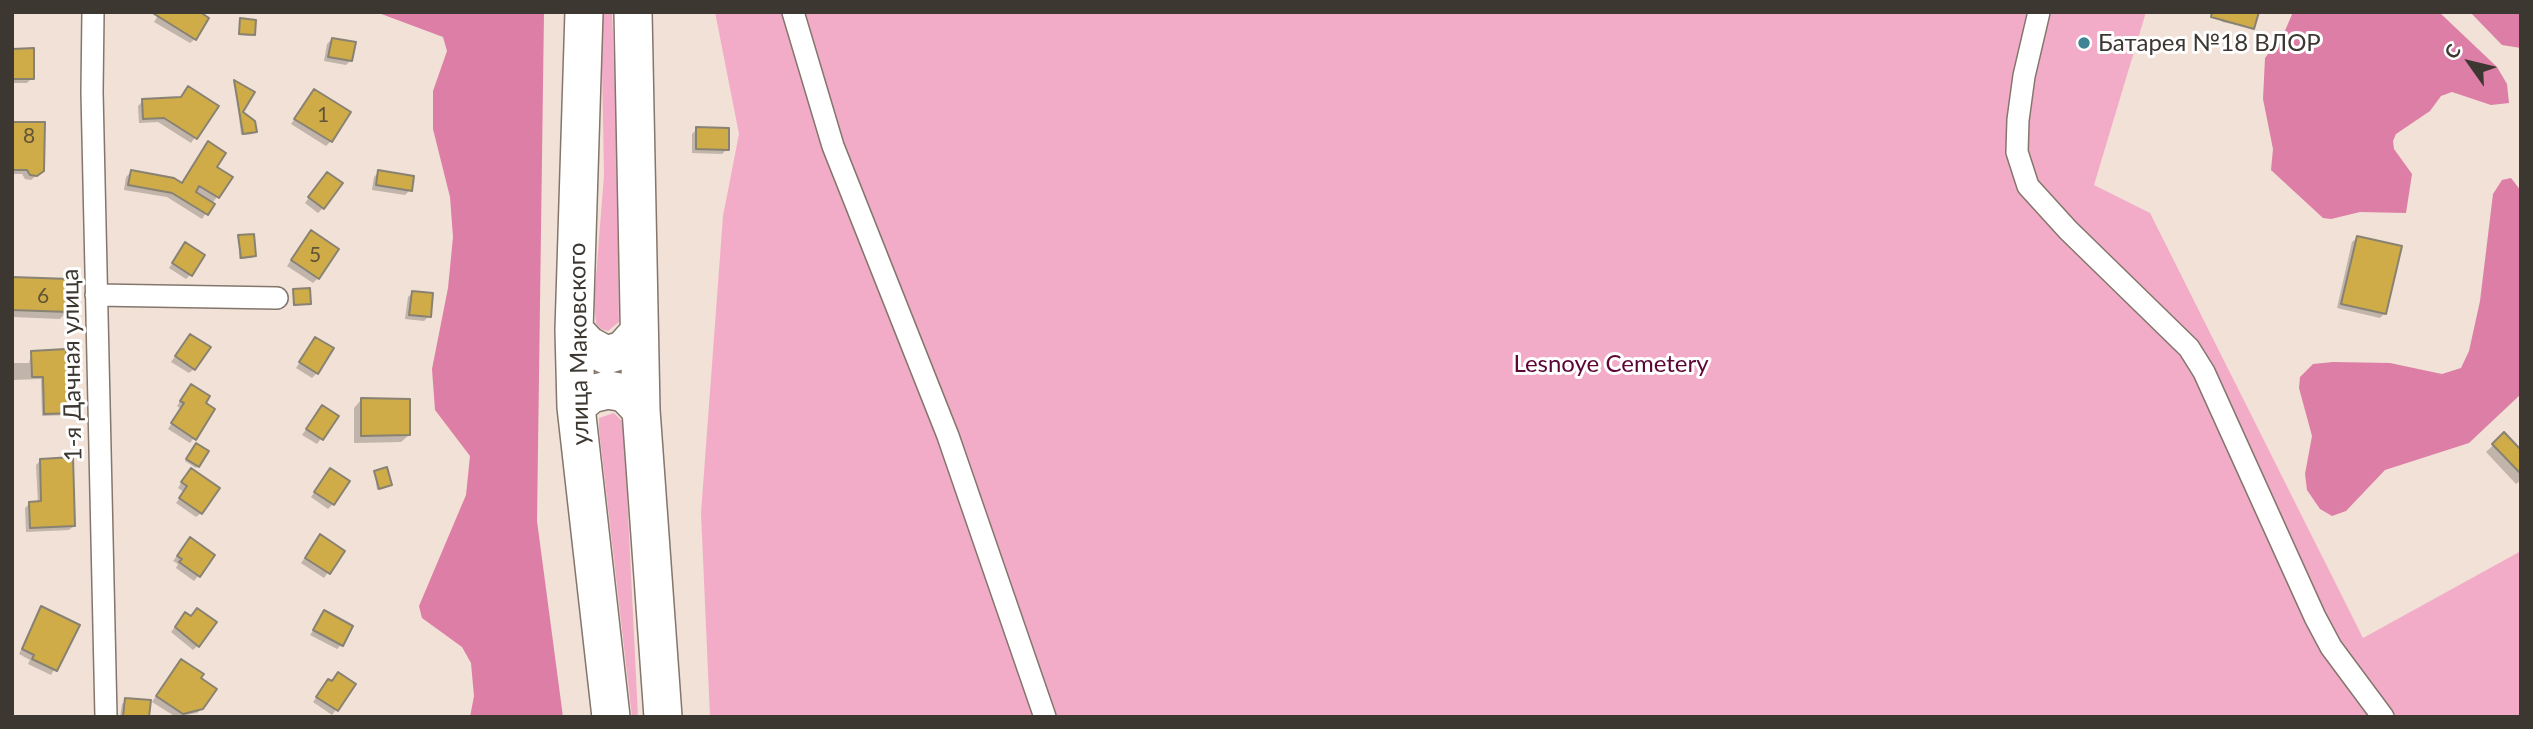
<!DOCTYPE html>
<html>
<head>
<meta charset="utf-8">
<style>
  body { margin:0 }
  #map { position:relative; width:2533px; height:729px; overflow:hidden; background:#f1e1d6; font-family:Lato,sans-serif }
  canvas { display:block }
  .frame { position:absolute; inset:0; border:14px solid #3d3732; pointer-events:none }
  .north { position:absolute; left:2435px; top:28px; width:70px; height:70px; -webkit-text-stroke:5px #fff; paint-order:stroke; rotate:304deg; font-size:19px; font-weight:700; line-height:28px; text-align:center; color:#3d3732 }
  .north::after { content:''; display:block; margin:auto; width:24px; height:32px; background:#3d3732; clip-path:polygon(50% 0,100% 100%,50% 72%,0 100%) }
</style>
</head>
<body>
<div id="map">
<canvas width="2533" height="729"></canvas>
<div class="frame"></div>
<div class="north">С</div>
</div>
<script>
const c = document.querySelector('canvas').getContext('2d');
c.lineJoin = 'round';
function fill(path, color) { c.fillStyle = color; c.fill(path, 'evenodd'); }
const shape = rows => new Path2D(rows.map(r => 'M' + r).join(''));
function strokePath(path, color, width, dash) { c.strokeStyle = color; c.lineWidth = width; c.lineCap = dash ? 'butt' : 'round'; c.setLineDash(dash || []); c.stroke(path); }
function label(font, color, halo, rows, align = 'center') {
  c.font = font + ' Lato,sans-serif'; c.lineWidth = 6; c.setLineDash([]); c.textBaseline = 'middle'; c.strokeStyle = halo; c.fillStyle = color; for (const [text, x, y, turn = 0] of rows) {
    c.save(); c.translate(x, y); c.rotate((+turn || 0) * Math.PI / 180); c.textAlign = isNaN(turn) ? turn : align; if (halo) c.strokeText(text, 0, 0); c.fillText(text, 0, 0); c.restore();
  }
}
const green = shape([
  [601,12,612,12,616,113,619,322,608,331,601,329,596,323,594,303,604,175],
  [715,12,2146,12,2094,185,2150,213,2363,638,2521,551,2521,717,710,717,701,513,723,216,739,134],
  [614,413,623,422,624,431,638,717,632,717,599,429,599,418]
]);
const forest = shape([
  [376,12,544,12,537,521,563,717,470,717,474,696,471,663,462,647,422,618,419,606,466,495,470,456,435,410,432,369,448,288,453,237,450,197,433,129,433,91,447,51,443,37],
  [2293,12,2439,12,2497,67,2507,84,2509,103,2491,105,2452,92,2441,96,2430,111,2396,134,2393,141,2394,149,2412,174,2406,213,2360,212,2331,219,2323,218,2271,170,2273,149,2263,99,2265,58,2284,33],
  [2470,12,2521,12,2521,48,2502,45],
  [2511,178,2521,191,2521,394,2469,443,2385,470,2346,511,2332,516,2320,509,2307,490,2305,474,2312,436,2299,388,2300,377,2313,364,2333,362,2390,363,2442,374,2461,368,2469,351,2480,301,2493,194,2502,180]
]);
const shadow = shape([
  [160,12,195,39,190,43,154,22],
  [2224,12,2253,28,2222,22],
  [241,20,253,34,251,36,238,35],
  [332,39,351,60,346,65,324,61,327,44],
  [12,51,32,78,27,83,12,83],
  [235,82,240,113,255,132,253,134,241,135],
  [314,91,331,141,326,146,291,124],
  [143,101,217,106,191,143,158,122,139,123,138,106],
  [12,124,37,175,31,180,25,179,22,174,12,174],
  [697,129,727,149,722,154,692,153,692,134],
  [208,144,215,167,230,177,202,219,167,197,124,190,126,177,131,172,181,184],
  [379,172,410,190,405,195,372,190,374,177],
  [322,179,323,208,318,213,305,203],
  [239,237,254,256,252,258,239,259],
  [306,238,318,278,313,283,287,266],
  [2357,238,2385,313,2380,318,2337,308,2352,242],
  [185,245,191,274,186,279,169,268],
  [12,279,67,311,60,319,12,317],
  [294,291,310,303,293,306],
  [413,293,429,316,424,321,405,319,408,297],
  [315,339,317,373,312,378,296,368],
  [186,341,194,369,189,373,171,362],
  [32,352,65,376,74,412,71,415,42,416,41,379,12,380,12,363,29,363],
  [187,391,194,438,190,443,168,429,181,409,177,406],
  [361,400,409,435,401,442,354,443,354,408],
  [322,407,337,416,317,444,302,435],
  [2504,435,2521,453,2521,480,2516,484,2486,452],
  [194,447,198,466,196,468,185,461],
  [40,461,74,526,69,530,26,532,25,508,29,504,38,503,36,465],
  [330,470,333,504,328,509,311,497],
  [375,473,390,485,377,490],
  [186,475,201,513,196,517,176,503,184,492,178,488],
  [320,536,343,551,324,578,301,563],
  [190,539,198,576,194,581,176,568,178,564,173,561],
  [42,608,78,626,51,675,28,664,30,660,19,654],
  [324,613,342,644,337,649,310,635],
  [190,618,198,645,193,650,171,632,181,619],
  [176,666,199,679,202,708,197,713,176,717,152,702],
  [324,686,336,710,332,715,313,702],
  [126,700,147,717,120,717,122,704]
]);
const building = shape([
  [151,12,200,12,209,18,196,40,151,12],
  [2212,12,2259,12,2254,29,2211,17,2212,12],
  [240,18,256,20,255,35,239,34,240,18],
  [332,38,356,42,352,61,328,57,332,38],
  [34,48,34,79,12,79,12,49,34,48],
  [234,80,255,92,243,112,255,121,257,132,243,134,234,80],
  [188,86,219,106,197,139,164,118,143,119,142,99,181,97,188,86],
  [314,89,351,112,332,142,294,119,314,89],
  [12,122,45,122,44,171,37,176,30,175,27,170,12,170,12,122],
  [696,127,729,128,729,150,696,149,696,127],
  [208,141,226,153,217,167,233,177,219,198,199,186,196,192,215,204,208,215,172,193,128,185,131,170,174,178,182,183,208,141],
  [378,170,414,176,412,191,376,185,378,170],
  [327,172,343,183,324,209,308,197,327,172],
  [311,230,339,249,319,279,291,260,311,230],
  [254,234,256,256,241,258,238,235,254,234],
  [2357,236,2402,246,2386,314,2341,304,2357,236],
  [185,242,205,255,192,276,172,263,185,242],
  [12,277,70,279,69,312,12,310,12,277],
  [310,288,311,304,294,305,293,289,310,288],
  [412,291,433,293,431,317,409,315,412,291],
  [190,334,211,347,195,370,175,356,190,334],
  [315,337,334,348,318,374,299,362,315,337],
  [66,349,67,374,74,374,76,413,44,414,43,377,32,377,31,351,66,349],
  [191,384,210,396,206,403,215,409,196,440,171,423,184,403,180,401,191,384],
  [361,398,410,399,410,435,361,436,361,398],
  [322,405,339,416,323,440,306,429,322,405],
  [2504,432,2521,450,2521,474,2492,444,2504,432],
  [196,443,209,451,199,467,186,459,196,443],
  [73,457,75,526,30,528,29,502,41,501,40,459,73,457],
  [387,467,392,485,379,489,374,471,387,467],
  [191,468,220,488,202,514,179,498,187,486,181,482,191,468],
  [330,468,350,481,334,505,314,492,330,468],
  [320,534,345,551,330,574,305,558,320,534],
  [190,537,215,555,200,577,179,562,182,559,177,556,190,537],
  [41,606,80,625,57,671,32,659,34,655,22,649,41,606],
  [197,608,217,622,199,647,175,627,185,612,191,616,197,608],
  [324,610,353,626,343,646,313,630,324,610],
  [181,659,204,674,201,678,217,689,203,709,183,714,156,696,181,659],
  [338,672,356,684,338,711,316,697,328,679,332,681,338,672],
  [125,698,151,700,149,717,123,717,125,698]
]);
const minor = shape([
  [93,12,92,92,106,717],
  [793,12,833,146,948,436,1045,717],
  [2039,12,2024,76,2018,120,2017,152,2028,186,2068,230,2189,348,2204,372,2315,617,2331,647,2383,717],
  [96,295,277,298]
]);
const trunk = shape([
  [584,12,574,330,576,407,611,717],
  [633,12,641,410,663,717],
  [574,330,588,345,606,355,623,350,639,332],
  [576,407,591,394,608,390,625,393,641,410]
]);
const markers = [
  [2084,43,7,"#408394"]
];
const numberNames = [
  ["1",323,115],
  ["8",29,136],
  ["5",315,255],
  ["6",43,296]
];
const poiNames = [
  ["Батарея №18 ВЛОР",2098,43]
];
const streetNames = [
  ["улица Маковского",579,344,-91],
  ["1-я Дачная улица",72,365,-91]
];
const parkNames = [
  ["Lesnoye Cemetery",1611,364]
];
fill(green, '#f3acc8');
fill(forest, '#dc7ea5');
fill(shadow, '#0003');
fill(building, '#cfac47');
strokePath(building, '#888273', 2);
strokePath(minor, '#84766c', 24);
strokePath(trunk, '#84766c', 40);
strokePath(minor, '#fff', 21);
strokePath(trunk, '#fff', 37);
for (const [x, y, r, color] of markers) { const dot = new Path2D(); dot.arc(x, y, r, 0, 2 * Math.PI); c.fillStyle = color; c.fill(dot); strokePath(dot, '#fff', 2.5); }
label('21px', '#625437', null, numberNames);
label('24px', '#3d3732', '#fff', poiNames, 'left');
label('24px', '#3d3732', '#fff', streetNames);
label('24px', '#5d0636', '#fff', parkNames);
</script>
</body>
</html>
